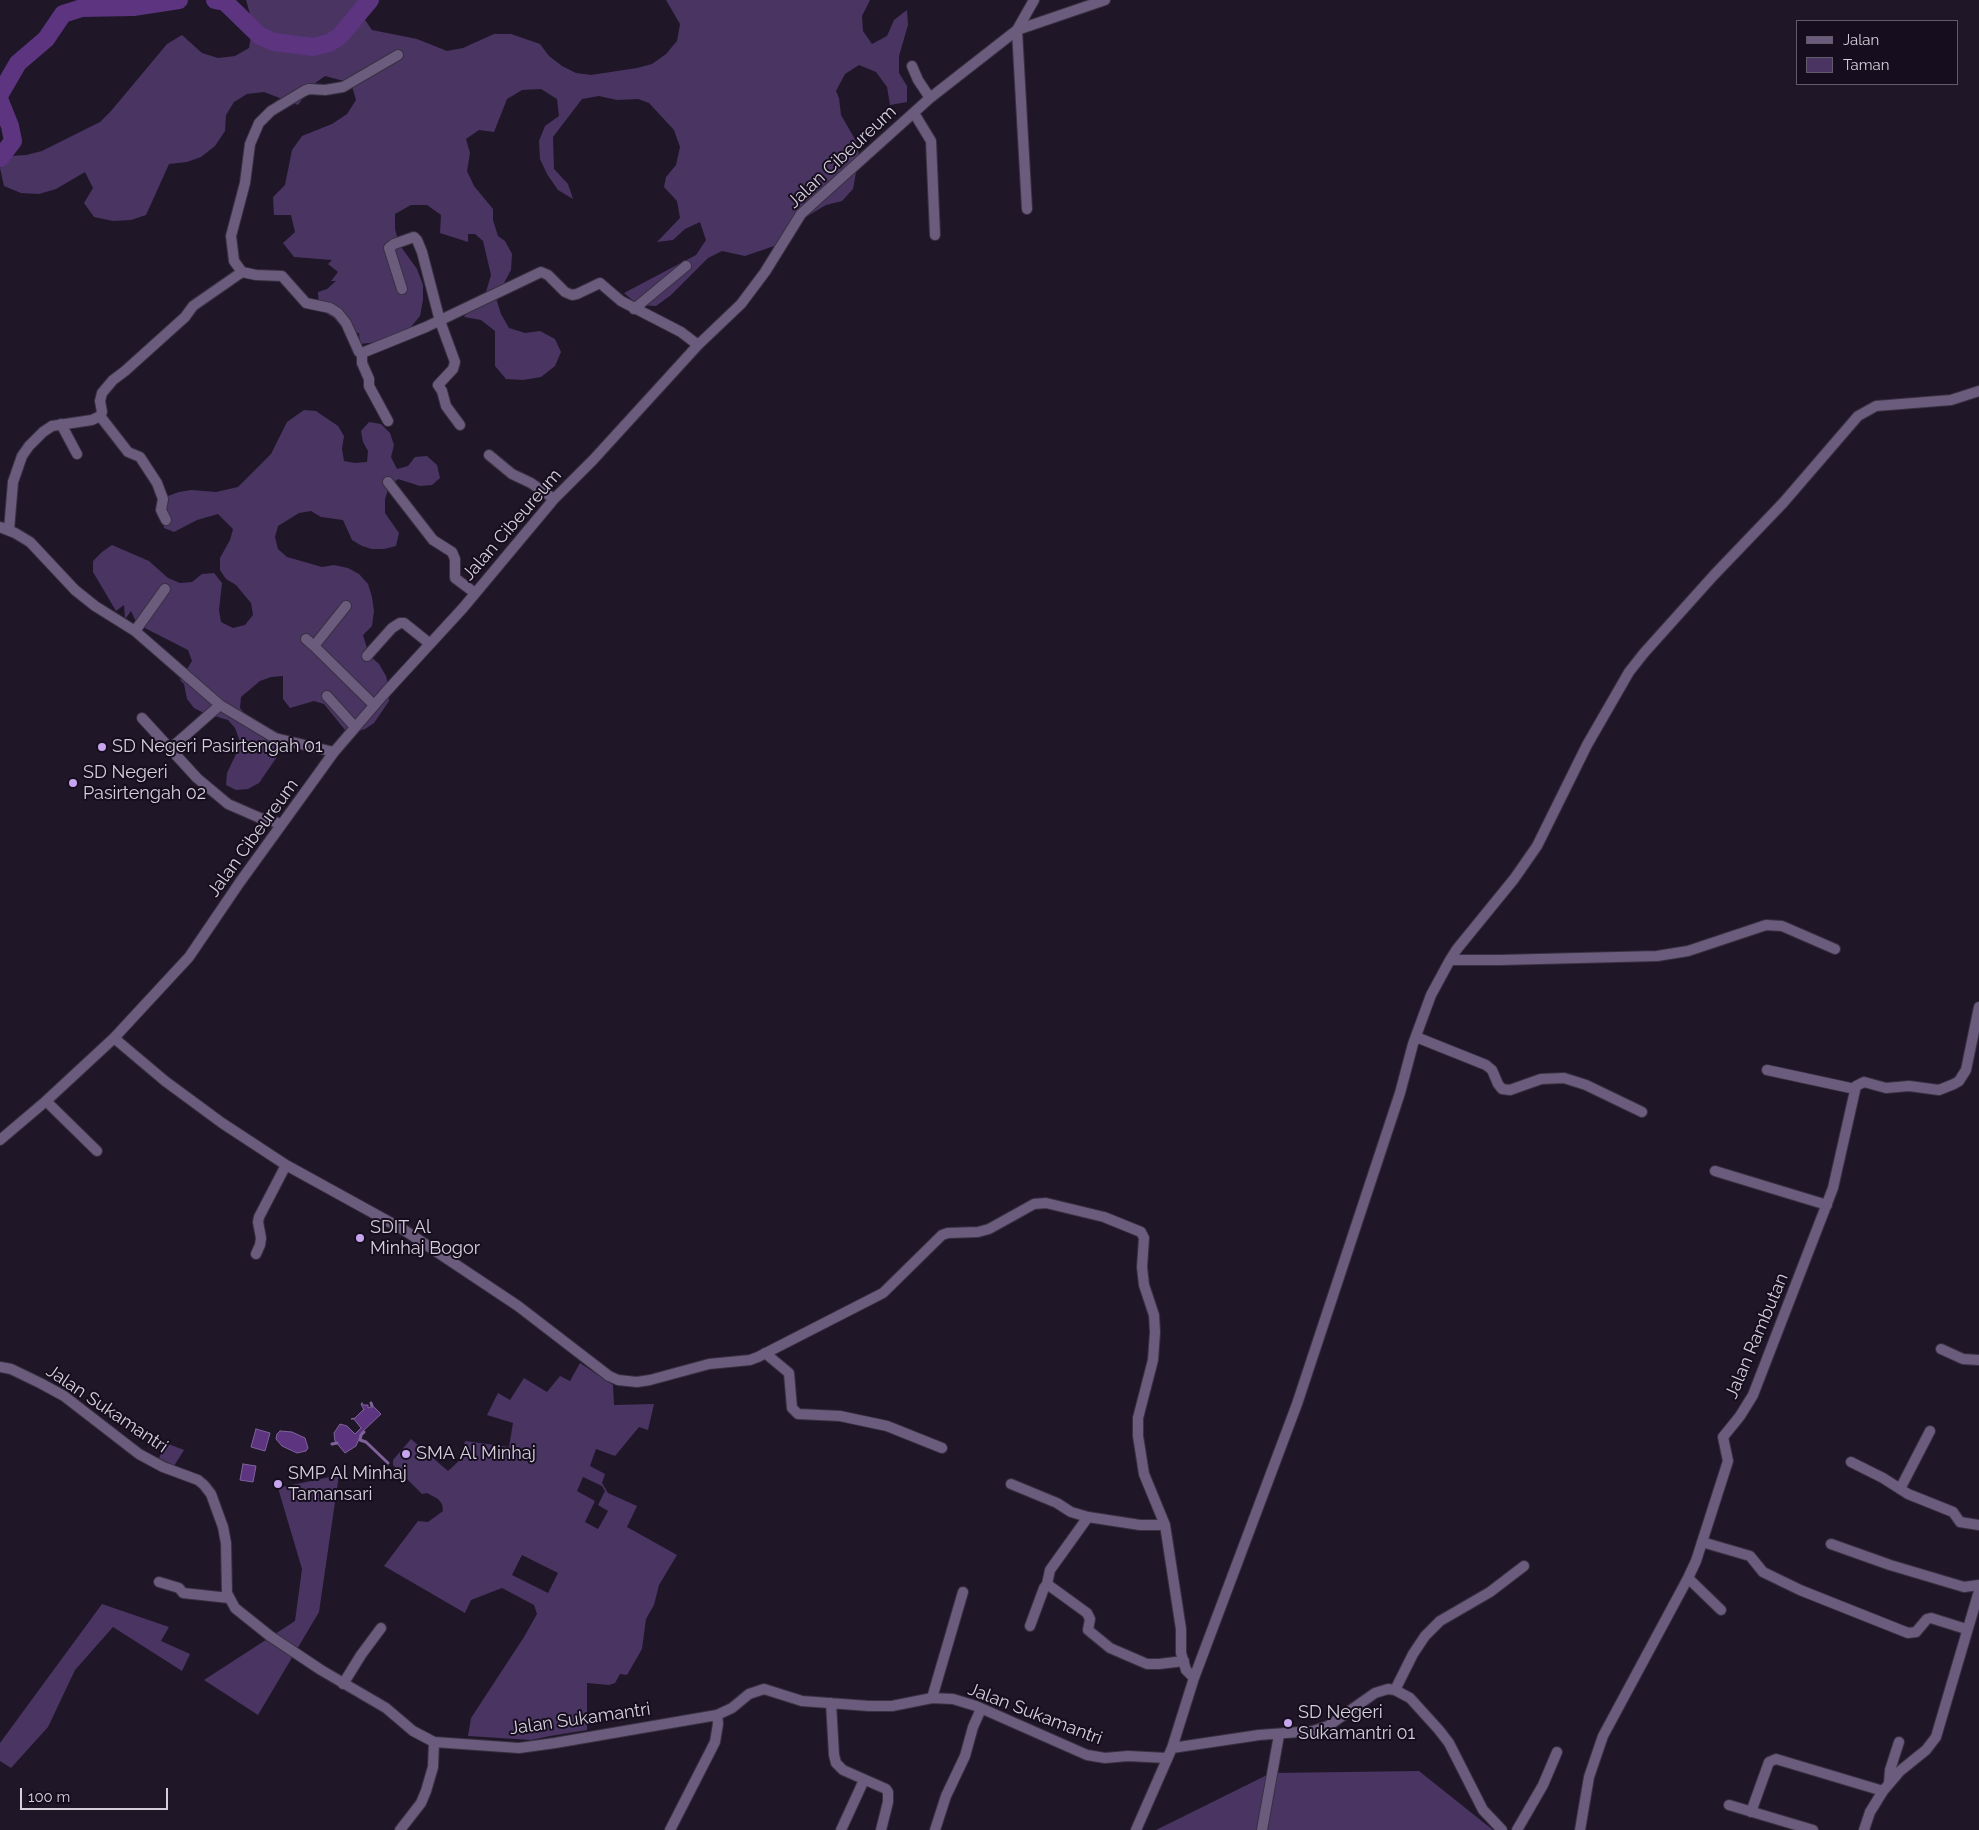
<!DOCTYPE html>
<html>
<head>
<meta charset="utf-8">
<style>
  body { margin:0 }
  #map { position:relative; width:1979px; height:1830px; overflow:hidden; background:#1f1728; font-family:Raleway,sans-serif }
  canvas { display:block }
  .legend { position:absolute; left:1796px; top:20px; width:162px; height:65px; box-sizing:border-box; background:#160e1e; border:1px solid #625b69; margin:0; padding:6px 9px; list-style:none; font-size:15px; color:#d4cfda }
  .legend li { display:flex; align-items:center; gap:10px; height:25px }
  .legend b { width:25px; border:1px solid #625b69 }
  .scale { position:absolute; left:20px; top:1788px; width:148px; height:22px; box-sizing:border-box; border:2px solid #d4cfda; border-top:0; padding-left:6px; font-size:15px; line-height:18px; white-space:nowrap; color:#d4cfda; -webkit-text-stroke:4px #160e1e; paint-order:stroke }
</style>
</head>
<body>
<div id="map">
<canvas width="1979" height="1830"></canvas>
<ul class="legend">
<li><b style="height:6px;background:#6b5b7d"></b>Jalan</li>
<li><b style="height:14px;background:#4a3462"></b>Taman</li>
</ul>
<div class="scale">100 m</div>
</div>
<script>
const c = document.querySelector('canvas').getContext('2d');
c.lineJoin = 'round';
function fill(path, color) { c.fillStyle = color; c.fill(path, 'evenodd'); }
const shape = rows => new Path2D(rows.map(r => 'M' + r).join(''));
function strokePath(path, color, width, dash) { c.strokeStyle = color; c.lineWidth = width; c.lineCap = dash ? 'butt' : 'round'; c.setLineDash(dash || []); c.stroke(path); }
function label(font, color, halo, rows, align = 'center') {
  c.font = font + ' Raleway,sans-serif'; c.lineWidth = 4; c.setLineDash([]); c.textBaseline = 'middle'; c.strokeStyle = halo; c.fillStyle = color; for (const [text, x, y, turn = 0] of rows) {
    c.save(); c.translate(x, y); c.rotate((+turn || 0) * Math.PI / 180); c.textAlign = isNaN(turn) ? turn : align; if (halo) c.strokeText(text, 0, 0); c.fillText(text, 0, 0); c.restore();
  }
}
const green = shape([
  [246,0,362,0,363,17,372,30,417,39,447,51,463,48,494,34,511,34,540,44,549,56,562,66,576,73,591,75,637,68,652,64,666,54,677,41,680,24,666,0,870,0,862,16,863,31,872,44,887,36,894,20,907,10,908,25,899,56,899,73,907,86,907,102,890,105,887,87,876,72,859,65,845,74,836,91,839,98,841,115,856,141,859,156,853,189,842,201,826,205,799,221,777,245,745,256,722,251,708,258,671,295,656,306,638,305,624,293,696,255,706,240,700,222,685,229,673,240,657,242,680,218,677,201,664,187,666,177,676,165,680,147,674,130,649,103,638,99,617,100,599,96,582,99,553,137,554,169,568,184,573,199,558,190,547,174,540,159,539,141,545,126,559,116,557,99,541,89,522,90,507,99,494,132,479,130,466,139,470,153,467,171,474,186,493,209,493,220,498,236,505,241,512,254,511,270,496,298,501,314,509,328,525,333,540,331,555,339,561,352,555,366,541,377,523,380,506,379,495,366,495,331,481,320,464,317,473,303,486,292,491,275,483,241,475,234,468,234,468,242,440,233,441,215,427,205,411,205,395,214,395,229,399,244,417,269,423,285,423,300,420,316,410,328,377,346,378,342,360,344,359,333,346,332,334,318,319,309,318,292,327,289,336,281,331,281,338,272,328,264,332,260,294,257,283,243,295,232,291,215,274,215,273,197,285,185,292,150,302,136,332,124,347,114,356,100,351,83,325,76,311,86,298,105,264,92,247,94,234,102,226,115,225,131,215,146,201,157,187,162,169,164,146,215,131,220,113,221,94,217,84,203,93,188,85,172,56,189,39,194,21,193,4,186,0,168,10,156,26,155,42,151,100,122,111,111,167,44,182,35,202,53,218,58,235,56,249,48,252,31,250,14],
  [304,410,316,411,338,426,344,436,342,449,344,461,355,463,367,462,368,451,363,442,361,431,369,422,381,424,390,433,394,445,391,457,397,469,408,466,415,457,427,456,437,465,440,478,432,485,420,486,398,479,389,487,385,499,385,513,399,533,396,546,384,549,372,549,362,546,352,540,343,520,321,517,311,511,299,513,278,526,275,537,278,549,287,557,322,567,334,565,348,568,359,574,368,584,372,597,374,611,372,626,363,635,369,655,379,664,386,676,389,688,389,701,374,723,365,729,356,732,345,730,324,704,314,701,290,708,283,699,283,676,271,677,260,681,241,697,240,708,248,718,281,734,284,737,281,751,259,783,248,789,236,790,226,785,227,773,237,752,239,739,235,728,228,720,204,713,194,708,187,699,184,684,180,680,192,661,188,650,137,624,131,611,125,619,124,605,116,611,93,572,93,561,102,552,112,545,149,561,168,578,180,583,192,582,202,574,214,573,222,583,219,610,221,622,233,628,245,625,253,615,251,603,236,585,226,579,220,570,220,558,230,540,233,529,218,514,197,520,174,532,164,528,161,517,163,506,168,496,179,492,191,490,216,492,238,487,271,454,287,422],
  [580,1363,613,1385,614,1405,654,1404,648,1430,639,1427,615,1456,596,1449,590,1466,605,1474,602,1483,608,1493,637,1506,627,1527,677,1555,659,1585,654,1605,646,1619,642,1649,627,1675,620,1674,615,1683,609,1685,587,1683,587,1730,550,1736,531,1740,468,1736,471,1718,524,1637,537,1614,534,1605,502,1588,471,1600,465,1613,384,1566,418,1521,428,1522,443,1511,442,1504,438,1499,427,1493,422,1494,393,1465,393,1460,411,1439,448,1471,461,1459,465,1441,509,1447,513,1423,487,1415,498,1393,510,1400,524,1378,547,1392,560,1376,570,1381],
  [583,1477,602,1486,605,1491,598,1505,608,1511,598,1529,585,1522,595,1501,577,1491],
  [522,1555,558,1573,548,1593,512,1575],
  [166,1443,184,1450,174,1466,159,1458],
  [339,1475,319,1612,258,1715,204,1680,295,1621,302,1569,278,1488],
  [102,1604,169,1627,161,1641,190,1654,182,1671,113,1627,75,1670,48,1727,11,1768,0,1761,0,1743],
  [1419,1771,1493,1830,1156,1830,1271,1773]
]);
const water = shape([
  [362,1403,363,1405,368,1405,368,1408,373,1406,381,1414,362,1432,356,1446,345,1453,335,1441,334,1433,340,1424,347,1426,355,1434,361,1428,354,1419,351,1419,355,1418,363,1410,364,1410,361,1404,362,1403],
  [256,1429,270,1433,265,1451,251,1447,256,1429],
  [280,1431,292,1432,305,1438,308,1448,306,1451,297,1453,282,1446,276,1439,277,1434,280,1431],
  [243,1464,256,1466,253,1482,240,1480,243,1464]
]);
const stream = shape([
  [371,1403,372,1406],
  [364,1432,361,1435,360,1440,366,1442,388,1463],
  [332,1444,337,1443]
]);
const river = shape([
  [215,0,225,2,260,36,274,42,313,47,329,43,339,37,370,0],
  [0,94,18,63,46,39,63,14,82,8,133,7,179,0],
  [0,101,10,126,13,141,0,158]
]);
const street = shape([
  [912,66,918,80,930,98],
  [914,113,931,141,935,235],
  [1027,209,1017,30,1034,0],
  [242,272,256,275,282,276,306,303,330,308,338,313,346,323,359,352,362,353,362,363,369,379,369,386,388,421],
  [402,289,389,248,394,244,414,237,417,240,422,252,440,321,455,362,453,369,438,385,442,391,446,406,460,425],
  [634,309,686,266],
  [362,353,426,327,541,272,548,275,565,292,572,295,577,294,600,283,621,301,681,332,698,345],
  [100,416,128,452,140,457,157,483,163,499,161,510,166,520],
  [61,424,77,454],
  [489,455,512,474,531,483,554,499],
  [388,482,433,540,452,552,455,559,455,578,475,593],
  [0,527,15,533,30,542,75,590,95,606,135,631,220,705,275,738,334,752],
  [9,530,13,482,22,456,29,446,43,432,52,426,92,420,100,416,102,412,100,401,102,393,113,380,125,371,185,317,193,306,242,272,234,261,231,236,245,183,250,144,259,123,271,111,304,91,309,89,325,90,343,87,398,55],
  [346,606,314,646,374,705],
  [135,631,165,589],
  [306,639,314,646],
  [367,656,392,628,400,623,404,623,429,643],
  [327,696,355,727],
  [142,718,197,778,228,804,260,818,282,824],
  [171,748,220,705],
  [1450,960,1500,960,1657,956,1688,951,1766,925,1782,926,1835,949],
  [1416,1037,1486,1065,1492,1070,1498,1084,1502,1089,1510,1090,1541,1079,1564,1078,1586,1085,1642,1112],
  [114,1038,165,1081,222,1123,286,1165,404,1230,518,1306,609,1376,618,1380,637,1382,650,1380,709,1364,750,1360,758,1357,883,1293,942,1235,948,1233,978,1232,989,1229,1034,1204,1046,1203,1104,1217,1141,1232,1144,1238,1142,1267,1144,1285,1154,1315,1155,1332,1153,1360,1138,1418,1138,1436,1144,1474,1165,1525,1181,1629,1181,1653,1186,1670,1194,1678],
  [1767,1070,1855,1089],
  [46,1101,97,1151],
  [0,1140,46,1101,114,1038,189,957,240,882,334,752,384,694,463,608,554,499,593,460,698,345,741,304,765,272,801,214,930,98,1017,30,1105,0],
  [1715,1171,1827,1205],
  [256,1254,260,1245,261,1238,258,1222,259,1217,286,1165],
  [1941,1349,1963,1359,1979,1360],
  [765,1353,789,1373,792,1408,798,1414,840,1416,887,1426,942,1448],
  [0,1367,11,1369,40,1383,64,1396,139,1454,163,1467,198,1480,204,1485,211,1494,223,1527,226,1543,227,1593,235,1608,270,1636,321,1670,386,1708,413,1731,434,1742,519,1748,555,1743,717,1715,732,1708,749,1694,764,1689,802,1701,869,1706,892,1706,932,1698,953,1699,976,1706,1087,1755,1105,1758,1128,1756,1167,1758],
  [1851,1462,1883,1478,1908,1494,1953,1512,1960,1522,1979,1525],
  [1011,1484,1057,1503,1071,1512,1088,1517,1140,1525,1165,1525],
  [1900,1489,1930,1431],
  [1702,1542,1750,1556,1763,1572,1800,1590,1908,1633,1916,1632,1927,1619,1931,1618,1966,1629],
  [1831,1544,1890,1565,1964,1587,1979,1585],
  [1688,1578,1721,1610],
  [159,1582,179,1588,183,1593,229,1598],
  [1047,1584,1050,1570,1088,1517],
  [1030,1626,1044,1588,1047,1584,1087,1613,1090,1619,1088,1630,1110,1648,1147,1664,1159,1664,1184,1661],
  [343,1684,361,1655,381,1628],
  [1395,1690,1413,1654,1425,1636,1440,1621,1490,1592,1524,1566],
  [932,1698,963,1592],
  [831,1703,834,1755,836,1763,843,1770,886,1789,888,1792,888,1802,881,1830],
  [1172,1748,1259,1735,1313,1731,1328,1726,1375,1693,1388,1689,1395,1690,1410,1698,1439,1730,1449,1743,1483,1810,1502,1830],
  [1889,1783,1890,1770,1899,1742],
  [1729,1805,1813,1830],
  [1751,1812,1769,1762,1776,1759,1883,1791],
  [400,1830,421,1803,426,1791,433,1767,434,1742],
  [670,1830,715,1742,718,1724,717,1715],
  [841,1830,864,1780],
  [935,1830,946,1796,965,1756,973,1727,981,1709],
  [1136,1830,1172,1748,1194,1678,1297,1404,1400,1093,1413,1044,1431,995,1450,960,1457,949,1514,879,1537,846,1587,745,1629,672,1644,653,1714,575,1783,503,1858,416,1876,406,1951,400,1979,391],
  [1262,1830,1279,1735],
  [1517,1830,1543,1785,1557,1752],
  [1580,1830,1589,1777,1603,1736,1688,1578,1696,1561,1728,1461,1723,1437,1740,1416,1753,1395,1833,1188,1856,1086,1864,1082,1886,1088,1909,1086,1939,1090,1954,1084,1959,1081,1966,1070,1979,1007],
  [1864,1830,1870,1812,1883,1791,1900,1771,1926,1750,1936,1737,1979,1591]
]);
const markers = [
  [102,747,5,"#c8a6ef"],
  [73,783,5,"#c8a6ef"],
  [360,1238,5,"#c8a6ef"],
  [406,1454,5,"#c8a6ef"],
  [278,1484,5,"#c8a6ef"],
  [1288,1723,5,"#c8a6ef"]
];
const streetNames = [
  ["Jalan Cibeureum",842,157,-43],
  ["Jalan Cibeureum",512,525,-49],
  ["Jalan Cibeureum",253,838,-54],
  ["Jalan Rambutan",1757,1336,-67],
  ["Jalan Sukamantri",107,1409,34],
  ["Jalan Sukamantri",1035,1714,21],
  ["Jalan Sukamantri",580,1719,-8]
];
const poiNames = [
  ["SD Negeri Pasirtengah 01",112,747],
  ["SD Negeri",83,773],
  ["Pasirtengah 02",83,794],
  ["SDIT Al",370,1228],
  ["Minhaj Bogor",370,1249],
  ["SMA Al Minhaj",416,1454],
  ["SMP Al Minhaj",288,1474],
  ["Tamansari",288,1495],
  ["SD Negeri",1298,1713],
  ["Sukamantri 01",1298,1734]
];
fill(green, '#4a3462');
fill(water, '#5c3480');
strokePath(water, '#80629b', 1);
strokePath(stream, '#80629b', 3);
strokePath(river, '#5c3480', 18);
strokePath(street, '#383141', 12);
strokePath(street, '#6b5b7d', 10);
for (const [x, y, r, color] of markers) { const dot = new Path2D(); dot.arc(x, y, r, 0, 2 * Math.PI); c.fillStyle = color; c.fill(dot); strokePath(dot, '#160e1e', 2); }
label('18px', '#d4cfda', '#160e1e', streetNames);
label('18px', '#d4cfda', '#160e1e', poiNames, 'left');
</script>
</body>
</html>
